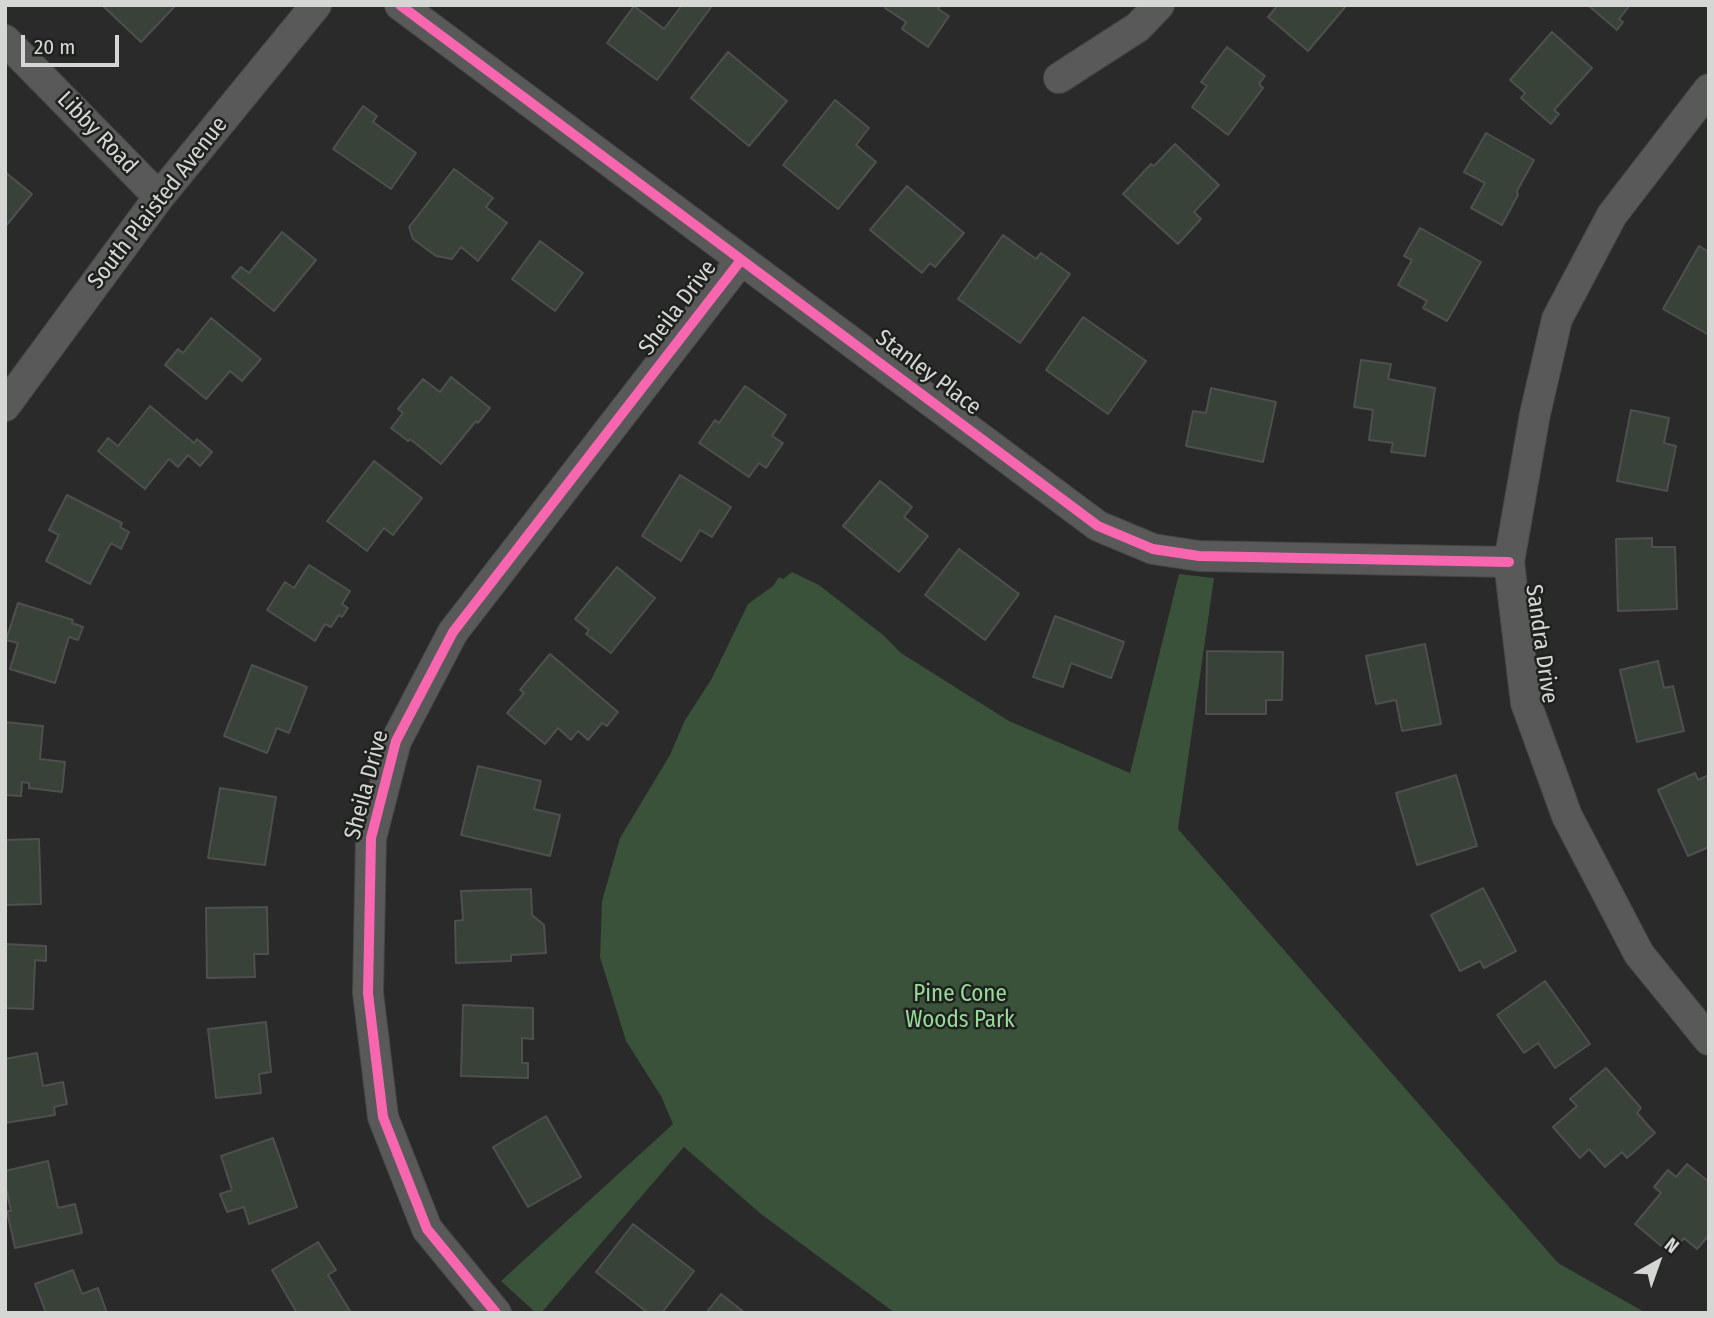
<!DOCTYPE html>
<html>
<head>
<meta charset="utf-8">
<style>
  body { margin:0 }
  #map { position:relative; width:1714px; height:1318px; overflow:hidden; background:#292a29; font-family:"Fira Sans Condensed",sans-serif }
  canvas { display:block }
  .frame { position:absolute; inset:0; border:7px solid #d5d7d5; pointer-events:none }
  .north { position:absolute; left:1623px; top:1227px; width:70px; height:70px; -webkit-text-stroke:5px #1f211f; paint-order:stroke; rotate:40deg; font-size:19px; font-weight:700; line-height:28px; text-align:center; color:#d5d7d5 }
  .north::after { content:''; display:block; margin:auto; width:24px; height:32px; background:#d5d7d5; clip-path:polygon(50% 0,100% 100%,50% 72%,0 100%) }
  .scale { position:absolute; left:21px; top:35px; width:98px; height:32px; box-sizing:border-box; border:4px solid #d5d7d5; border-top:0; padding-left:9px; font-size:21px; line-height:24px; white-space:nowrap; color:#d5d7d5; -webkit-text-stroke:5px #1f211f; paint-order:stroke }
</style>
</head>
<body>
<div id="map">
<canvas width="1714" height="1318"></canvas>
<div class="frame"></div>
<div class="north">N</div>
<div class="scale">20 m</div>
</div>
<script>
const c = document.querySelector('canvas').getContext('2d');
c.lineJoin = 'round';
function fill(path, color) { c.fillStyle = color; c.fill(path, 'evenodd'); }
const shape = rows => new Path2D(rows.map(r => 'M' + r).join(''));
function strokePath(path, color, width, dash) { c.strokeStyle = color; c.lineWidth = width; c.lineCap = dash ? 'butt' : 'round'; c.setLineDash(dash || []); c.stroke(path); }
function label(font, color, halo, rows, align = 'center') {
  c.font = font + ' "Fira Sans Condensed",sans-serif'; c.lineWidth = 5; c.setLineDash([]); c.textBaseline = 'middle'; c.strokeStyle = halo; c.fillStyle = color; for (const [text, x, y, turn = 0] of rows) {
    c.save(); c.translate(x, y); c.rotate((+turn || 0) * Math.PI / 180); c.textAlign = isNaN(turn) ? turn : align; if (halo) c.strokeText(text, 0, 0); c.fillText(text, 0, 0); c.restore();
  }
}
const green = shape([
  [792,572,819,585,883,635,901,653,1009,721,1130,773,1179,574,1214,578,1178,829,1558,1263,1646,1313,895,1313,761,1214,684,1147,541,1313,536,1313,501,1281,673,1124,661,1096,626,1041,600,957,602,901,620,838,670,755,685,720,711,680,748,604,773,586,779,577,783,579]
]);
const building = shape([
  [102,5,176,5,141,42,102,5],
  [682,5,712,6,657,80,607,43,634,6,664,29,682,5],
  [886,5,941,5,938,9,949,16,928,47,902,29,906,22,885,8,886,5],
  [1278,5,1345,5,1346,6,1308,51,1268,17,1278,5],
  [1630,5,1619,19,1623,22,1617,30,1589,6,1630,5],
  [1552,32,1592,68,1554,110,1559,114,1551,124,1521,98,1525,93,1510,80,1552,32],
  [1227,47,1265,76,1259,84,1263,88,1228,135,1192,107,1207,86,1201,82,1227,47],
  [728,52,787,101,749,146,691,98,728,52],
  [835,100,869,128,856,145,876,162,838,209,783,165,835,100],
  [363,106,377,116,373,122,416,153,391,189,333,149,363,106],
  [1486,133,1534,160,1517,191,1518,195,1502,225,1471,208,1485,183,1464,172,1486,133],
  [1175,144,1219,185,1194,212,1201,219,1178,244,1123,194,1151,164,1154,166,1175,144],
  [454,169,493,198,486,207,507,223,478,261,461,247,452,259,436,256,413,239,409,227,454,169],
  [5,172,32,194,5,227,5,172],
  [907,186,964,233,935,267,930,263,922,273,870,230,907,186],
  [1420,228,1481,262,1447,321,1423,308,1427,301,1398,285,1412,260,1404,256,1420,228],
  [282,232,316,260,274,311,232,277,241,267,249,273,282,232],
  [1003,235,1036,259,1041,253,1070,274,1020,343,958,299,1003,235],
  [540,241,583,273,555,311,512,279,540,241],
  [1699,246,1709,252,1709,335,1663,309,1699,246],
  [1083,317,1146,361,1108,414,1046,370,1083,317],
  [211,318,261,359,242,381,230,371,206,399,165,365,178,349,183,353,211,318],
  [1361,360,1391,364,1388,379,1435,388,1425,456,1391,452,1393,443,1369,440,1373,410,1354,407,1361,360],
  [451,377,490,408,478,423,476,421,441,464,410,439,408,441,391,428,403,413,398,409,423,379,440,392,451,377],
  [745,386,786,415,772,436,783,443,766,468,759,463,749,477,699,443,715,420,719,423,745,386],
  [1211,388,1276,402,1263,462,1186,446,1193,411,1206,413,1211,388],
  [150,406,194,443,197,439,212,452,200,466,188,455,178,467,169,459,145,489,98,451,108,438,118,446,150,406],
  [1631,410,1669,418,1664,443,1676,446,1667,491,1617,481,1631,410],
  [374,461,422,498,393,535,384,528,367,551,327,521,374,461],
  [680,475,731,507,712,537,700,530,681,561,642,536,680,475],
  [880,481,912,507,904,517,928,536,899,572,843,526,880,481],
  [67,495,122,523,120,527,129,532,121,549,111,543,90,584,46,561,59,535,49,530,67,495],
  [1652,538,1652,547,1675,547,1677,609,1618,611,1616,539,1652,538],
  [959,549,1019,594,985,640,925,595,959,549],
  [309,565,350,591,342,604,348,608,342,617,339,615,331,627,325,624,315,641,267,610,285,582,294,588,309,565],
  [617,567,655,598,611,653,586,634,589,630,575,619,617,567],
  [18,603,73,620,72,623,83,627,78,640,69,637,55,683,10,669,18,643,6,640,18,603],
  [1055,616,1124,642,1111,678,1071,663,1063,687,1033,677,1055,616],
  [1425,644,1441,724,1402,731,1396,700,1376,704,1366,656,1425,644],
  [1207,651,1283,652,1282,700,1266,700,1266,714,1206,714,1207,651],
  [550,654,618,712,607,726,602,723,588,740,578,731,571,740,558,728,545,744,507,713,524,693,520,690,550,654],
  [1658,661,1664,688,1673,686,1684,731,1637,742,1620,670,1658,661],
  [252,665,307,687,289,733,277,728,267,753,224,736,252,665],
  [5,722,43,726,40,759,65,762,62,792,29,788,29,783,22,782,21,796,5,795,5,722],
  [478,766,541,781,534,809,560,815,550,856,461,835,478,766],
  [1695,773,1698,780,1709,775,1709,847,1688,856,1658,790,1695,773],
  [1456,775,1477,846,1417,865,1396,793,1456,775],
  [220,788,276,797,265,865,208,858,220,788],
  [39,839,41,904,5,905,5,840,39,839],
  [1483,888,1516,951,1484,968,1480,961,1460,971,1431,915,1483,888],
  [531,889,532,915,544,925,546,953,511,955,511,961,456,963,455,921,463,920,461,891,531,889],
  [267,907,268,954,254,954,255,977,207,978,206,908,267,907],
  [5,944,46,946,46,961,35,960,33,1009,5,1008,5,944],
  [1545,981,1590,1044,1555,1068,1538,1043,1524,1053,1497,1015,1545,981],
  [463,1005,533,1008,533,1039,522,1038,522,1063,528,1063,528,1078,461,1076,463,1005],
  [266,1022,271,1072,259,1074,261,1093,216,1098,208,1029,266,1022],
  [37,1053,43,1086,63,1082,67,1104,54,1107,55,1115,5,1123,5,1059,37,1053],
  [1606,1068,1641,1108,1637,1113,1655,1133,1627,1158,1622,1152,1605,1167,1589,1149,1580,1158,1553,1127,1577,1106,1570,1099,1606,1068],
  [546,1116,581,1177,528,1207,493,1147,546,1116],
  [273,1138,297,1207,249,1224,244,1207,227,1212,220,1194,232,1190,221,1156,273,1138],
  [48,1161,58,1208,75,1204,82,1233,15,1248,7,1211,11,1211,5,1184,5,1171,48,1161],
  [1687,1164,1709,1182,1709,1235,1697,1249,1684,1238,1671,1254,1635,1224,1661,1193,1654,1187,1668,1170,1676,1177,1687,1164],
  [633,1224,694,1271,662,1313,648,1313,596,1272,633,1224],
  [318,1242,336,1270,328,1275,350,1311,346,1313,297,1313,272,1270,318,1242],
  [73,1270,82,1294,98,1288,107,1313,46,1313,35,1284,73,1270],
  [721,1294,745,1313,706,1313,721,1294]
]);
const street = shape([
  [400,5,1098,526,1153,549,1199,556,1509,562],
  [5,40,159,197],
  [1059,78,1138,27,1159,5],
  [1709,89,1612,215,1557,319,1535,414,1509,562,1526,703,1567,816,1639,954,1709,1040],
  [5,406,159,197,316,5],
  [496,1313,427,1229,383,1117,368,993,371,838,396,741,453,632,741,260]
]);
const cycleway = shape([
  [400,5,1098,526,1153,549,1199,556,1509,562],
  [496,1313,427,1229,383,1117,368,993,371,838,396,741,453,632,741,260]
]);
const streetNames = [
  ["Libby Road",97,133,46],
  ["South Plaisted Avenue",158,203,-52],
  ["Sheila Drive",678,308,-53],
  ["Stanley Place",928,373,37],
  ["Sandra Drive",1541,644,82],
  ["Sheila Drive",367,785,-75]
];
const parkNames = [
  ["Pine Cone",960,995],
  ["Woods Park",960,1021]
];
fill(green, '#3a513a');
fill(building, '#394239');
strokePath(building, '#4e4f4e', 2);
strokePath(street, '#454645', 32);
strokePath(street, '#585958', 30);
strokePath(cycleway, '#f766af', 10);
label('23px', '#d5d7d5', '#1f211f', streetNames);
label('23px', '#96db97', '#1f211f', parkNames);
</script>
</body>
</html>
